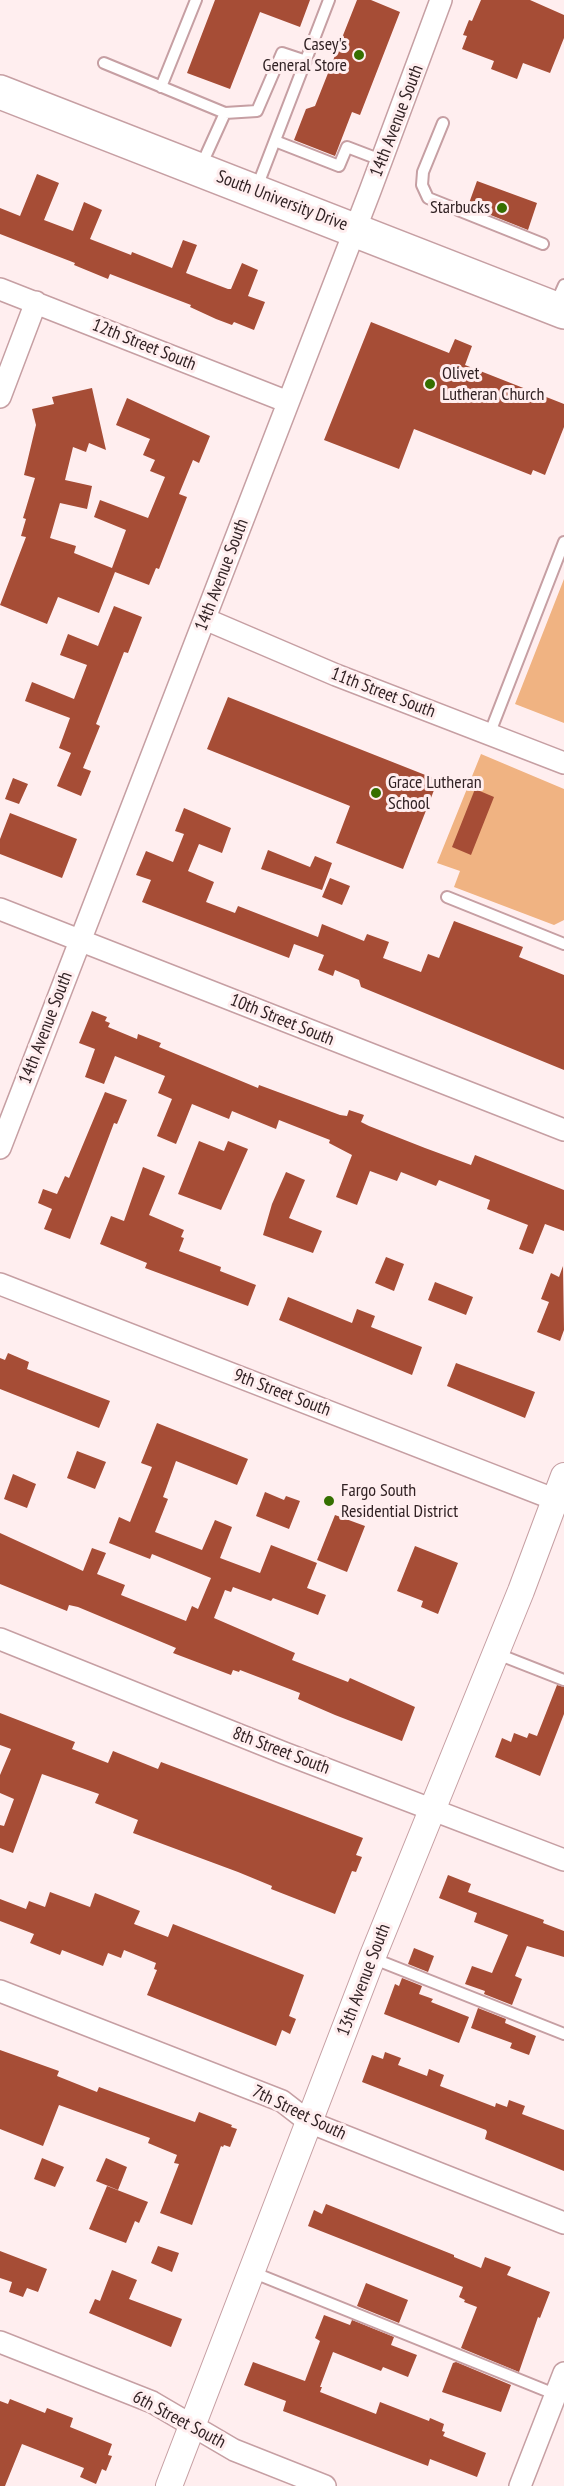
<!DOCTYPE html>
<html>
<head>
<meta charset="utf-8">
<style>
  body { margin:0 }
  canvas { display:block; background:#ffeeef }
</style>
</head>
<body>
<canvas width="564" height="2486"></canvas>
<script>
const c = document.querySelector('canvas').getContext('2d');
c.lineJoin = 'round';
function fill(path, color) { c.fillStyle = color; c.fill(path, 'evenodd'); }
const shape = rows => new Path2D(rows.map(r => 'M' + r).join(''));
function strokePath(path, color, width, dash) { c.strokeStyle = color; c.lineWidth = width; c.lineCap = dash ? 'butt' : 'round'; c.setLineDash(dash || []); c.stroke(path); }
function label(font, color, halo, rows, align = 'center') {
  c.font = font + ' "PT Sans Narrow",sans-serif'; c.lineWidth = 6; c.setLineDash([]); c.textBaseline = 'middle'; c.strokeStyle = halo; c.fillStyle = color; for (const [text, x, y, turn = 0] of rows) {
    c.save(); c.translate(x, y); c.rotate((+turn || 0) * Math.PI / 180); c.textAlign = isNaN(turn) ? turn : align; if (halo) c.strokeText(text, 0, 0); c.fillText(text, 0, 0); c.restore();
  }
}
const green = shape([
  [564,579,564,723,515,704],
  [481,754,564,789,564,920,554,925,454,887,460,871,437,863]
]);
const building = shape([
  [215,0,310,0,300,27,260,12,230,89,187,73],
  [357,0,371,0,400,12,360,115,352,112,335,156,294,140,306,109,315,106],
  [481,0,530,0,564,15,564,38,550,73,523,63,517,79,491,69,494,61,462,49,467,36,463,35,469,20,472,21],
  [37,174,59,183,44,220,73,231,84,202,102,210,90,239,131,255,132,252,172,268,183,240,197,245,186,273,228,289,231,289,242,263,258,270,248,296,265,302,254,330,234,322,232,325,216,319,190,307,191,305,110,274,108,279,74,265,75,263,0,234,0,208,20,216],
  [477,181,537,203,528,230,468,206],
  [371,322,449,353,455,339,472,346,465,365,564,404,564,427,545,475,533,470,531,475,414,429,399,469,324,440],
  [92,388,106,450,89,443,86,452,73,447,65,480,92,486,87,509,60,503,50,538,76,546,74,553,112,568,126,530,94,517,100,500,148,518,165,477,150,471,155,460,143,455,150,439,116,425,127,398,210,436,199,463,193,460,179,494,187,497,159,569,156,568,149,585,115,572,99,613,58,597,47,624,0,605,26,537,21,536,26,519,23,518,35,478,24,475,36,425,32,409,54,404,52,397],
  [114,606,142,617,128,653,124,652,96,724,100,726,83,768,91,771,81,796,57,786,71,753,59,748,70,718,25,701,32,682,74,699,87,665,60,655,68,634,98,646],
  [228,697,438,780,403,869,336,843,350,806,207,749],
  [13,778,28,784,19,804,5,799],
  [475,789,494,797,471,855,452,847],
  [184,808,231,828,222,853,199,844,188,871,214,882,206,902,235,913,238,906,318,937,322,924,364,941,367,934,389,942,383,958,421,972,428,954,439,958,454,921,523,947,519,957,564,975,564,1070,361,987,359,980,335,970,333,976,318,970,324,955,294,944,289,958,142,902,151,880,136,875,146,851,173,862,184,834,175,831],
  [10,813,77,839,62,878,0,854,0,839],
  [268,850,310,867,315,856,332,863,322,890,261,869],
  [330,878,350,886,342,905,322,897],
  [92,1011,107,1017,105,1021,110,1023,108,1027,137,1039,138,1034,161,1043,159,1047,258,1088,259,1085,340,1115,347,1116,349,1110,364,1115,361,1122,369,1126,425,1148,471,1165,475,1155,564,1190,564,1231,545,1224,533,1254,519,1249,528,1225,487,1209,490,1200,439,1180,436,1186,401,1172,397,1181,370,1171,357,1205,336,1197,352,1155,329,1143,330,1140,279,1120,276,1129,232,1111,229,1119,192,1104,176,1144,157,1136,172,1099,158,1093,165,1076,115,1056,104,1084,85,1077,95,1049,79,1043],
  [105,1092,127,1100,117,1124,114,1123,70,1239,44,1229,52,1209,38,1203,43,1189,57,1194,65,1176,69,1178],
  [199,1141,224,1151,228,1141,248,1149,221,1210,178,1194],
  [143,1167,165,1176,149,1215,184,1230,181,1237,184,1238,179,1251,221,1267,220,1271,256,1285,248,1306,145,1268,147,1263,100,1244,111,1216,124,1221],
  [286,1172,305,1180,289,1218,322,1231,313,1253,263,1235,272,1204],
  [386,1257,404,1264,394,1291,375,1283],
  [563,1266,564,1330,560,1341,537,1332,549,1302,541,1299,551,1273,559,1277],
  [435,1282,473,1297,466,1315,428,1300],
  [288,1297,352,1323,357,1309,375,1316,371,1327,422,1347,412,1375,279,1320],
  [8,1353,29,1362,27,1369,110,1401,99,1428,0,1389,0,1358,5,1360],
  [456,1363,535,1392,525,1418,447,1386],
  [157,1423,248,1459,237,1485,176,1461,163,1497,168,1499,155,1532,202,1550,215,1520,232,1527,220,1558,260,1573,271,1545,317,1563,307,1588,326,1595,318,1615,273,1598,271,1601,233,1587,231,1592,225,1590,214,1618,295,1653,292,1660,348,1682,350,1678,415,1707,402,1741,335,1715,298,1699,300,1693,240,1670,239,1672,233,1670,231,1675,173,1653,176,1648,78,1607,69,1605,67,1611,0,1584,0,1533,83,1571,92,1548,106,1553,97,1574,125,1585,121,1595,186,1621,192,1606,198,1609,211,1578,152,1554,150,1559,109,1543,119,1517,130,1522,152,1467,141,1463],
  [77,1451,106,1462,95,1489,67,1478],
  [13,1474,36,1484,27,1508,4,1499],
  [265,1492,284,1500,286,1496,300,1501,289,1529,256,1516],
  [335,1515,365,1526,347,1572,317,1560],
  [415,1546,458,1563,438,1614,421,1607,423,1601,397,1591],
  [557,1685,564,1687,564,1714,540,1776,495,1757,502,1738,511,1742,514,1733,527,1738,529,1733,537,1736],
  [0,1713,75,1742,72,1749,108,1763,113,1751,158,1769,161,1762,363,1838,356,1855,362,1857,356,1872,352,1871,335,1914,271,1889,272,1886,238,1872,133,1833,138,1820,95,1803,99,1794,42,1774,13,1853,0,1848,0,1825,4,1826,14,1799,0,1793,0,1775,11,1749,0,1745],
  [448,1875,471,1884,468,1892,544,1920,543,1923,564,1931,564,1957,527,1946,515,1976,522,1979,512,2005,484,1994,485,1991,465,1984,472,1966,492,1973,508,1935,474,1922,477,1913,439,1898],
  [50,1892,90,1907,95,1893,140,1911,134,1924,168,1937,173,1924,304,1975,289,2016,296,2019,290,2034,282,2030,276,2046,147,1995,157,1970,154,1969,156,1963,124,1950,121,1958,108,1953,103,1966,62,1950,60,1955,30,1943,34,1934,0,1921,0,1899,26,1909,29,1901,45,1907],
  [414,1948,434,1956,428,1972,408,1964],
  [402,1978,422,1986,419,1994,433,1999,431,2002,469,2017,459,2043,384,2014,395,1984,399,1986],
  [478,2008,506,2019,505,2023,536,2036,529,2055,510,2048,512,2043,471,2028],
  [0,2050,59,2071,57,2076,97,2092,99,2087,195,2122,199,2112,232,2125,231,2127,237,2129,230,2147,224,2145,223,2147,221,2146,192,2225,160,2213,179,2164,174,2163,177,2155,148,2143,150,2138,59,2105,43,2146,0,2129],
  [385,2052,401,2058,398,2065,427,2076,429,2069,444,2075,440,2086,495,2107,496,2103,507,2107,509,2100,525,2106,522,2114,564,2130,564,2171,485,2139,487,2132,486,2130,362,2082,372,2055,383,2059],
  [42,2158,64,2167,55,2187,34,2179],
  [106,2158,127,2167,118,2190,96,2181],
  [107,2186,148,2202,139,2223,135,2221,126,2243,89,2229],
  [326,2204,454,2255,454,2257,481,2268,485,2257,511,2267,507,2275,550,2292,540,2318,538,2317,519,2372,461,2348,477,2307,464,2302,465,2300,459,2297,463,2287,308,2226,314,2210,322,2214],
  [158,2246,179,2253,172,2272,151,2263],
  [0,2251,47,2269,38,2292,27,2288,23,2297,9,2292,12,2282,0,2278],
  [112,2270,137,2280,129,2299,182,2319,171,2347,89,2313,95,2299,100,2301],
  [366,2283,408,2300,399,2323,357,2306],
  [324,2315,350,2325,352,2320,394,2337,391,2345,417,2355,408,2377,383,2367,381,2371,333,2352,320,2387,322,2387,320,2392,376,2414,380,2402,429,2421,430,2418,444,2424,442,2431,445,2432,443,2436,486,2453,477,2477,430,2459,428,2466,283,2411,286,2401,244,2385,253,2362,305,2381,320,2341,315,2338],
  [456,2362,511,2385,501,2412,442,2392,453,2363],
  [10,2399,45,2413,47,2408,73,2418,70,2427,112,2444,108,2455,112,2456,106,2471,102,2469,96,2484,80,2477,84,2468,22,2444,5,2486,0,2486,0,2401,8,2404]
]);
const service = shape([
  [104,63,225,113],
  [161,87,196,0],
  [443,123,423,172,422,185,428,198,543,244],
  [275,141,339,166,347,147,381,160],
  [201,166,225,113,257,111,282,53,306,61],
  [257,187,329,0],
  [555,305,564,285],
  [489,735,564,542],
  [447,897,564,944],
  [495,1653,564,1680],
  [372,1958,564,2034],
  [252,2272,557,2395]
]);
const minor = shape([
  [0,289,288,402],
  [0,397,36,302],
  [205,619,336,675,564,763],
  [0,909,564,1130],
  [0,1148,370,191,441,0],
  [0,1284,564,1503],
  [0,1639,284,1753,564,1860],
  [0,1991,282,2101,309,2122,564,2223],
  [0,2342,152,2402,234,2450,325,2486],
  [520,2486,564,2373]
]);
const tertiary = shape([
  [169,2486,372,1958,521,1591,564,1476]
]);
const primary = shape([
  [0,92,564,312]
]);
const markers = [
  [359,55,6,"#356f00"],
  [502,208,6,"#356f00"],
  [430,384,6,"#356f00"],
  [376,793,6,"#356f00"],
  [329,1501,6,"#356f00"]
];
const poiNames = [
  ["Casey's",347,45,"right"],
  ["General Store",347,66,"right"],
  ["Starbucks",490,208,"right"],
  ["Olivet",442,374],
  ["Lutheran Church",442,395],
  ["Grace Lutheran",388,783],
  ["School",388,804],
  ["Fargo South",341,1491],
  ["Residential District",341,1512]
];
const streetNames = [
  ["14th Avenue South",397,121,-69],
  ["South University Drive",282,201,21],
  ["12th Street South",144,345,22],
  ["14th Avenue South",222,575,-69],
  ["11th Street South",383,693,21],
  ["10th Street South",282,1020,22],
  ["14th Avenue South",46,1028,-69],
  ["9th Street South",282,1393,21],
  ["8th Street South",281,1751,21],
  ["13th Avenue South",364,1980,-69],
  ["7th Street South",299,2113,26],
  ["6th Street South",179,2420,28]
];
fill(green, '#f0b382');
fill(building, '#a64d36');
strokePath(service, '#c69fa3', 14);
strokePath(minor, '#c69fa3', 24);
strokePath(tertiary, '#c69fa3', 28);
strokePath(primary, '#c69fa3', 36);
strokePath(service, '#fff', 10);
strokePath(minor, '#fff', 21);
strokePath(tertiary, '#fff', 26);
strokePath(primary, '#fff', 33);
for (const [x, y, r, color] of markers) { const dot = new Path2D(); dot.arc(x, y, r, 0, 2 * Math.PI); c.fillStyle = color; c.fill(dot); strokePath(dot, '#ffeeef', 2); }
label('18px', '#312224', '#ffeeef', poiNames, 'left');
label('18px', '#312224', '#ffeeef', streetNames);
</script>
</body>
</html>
